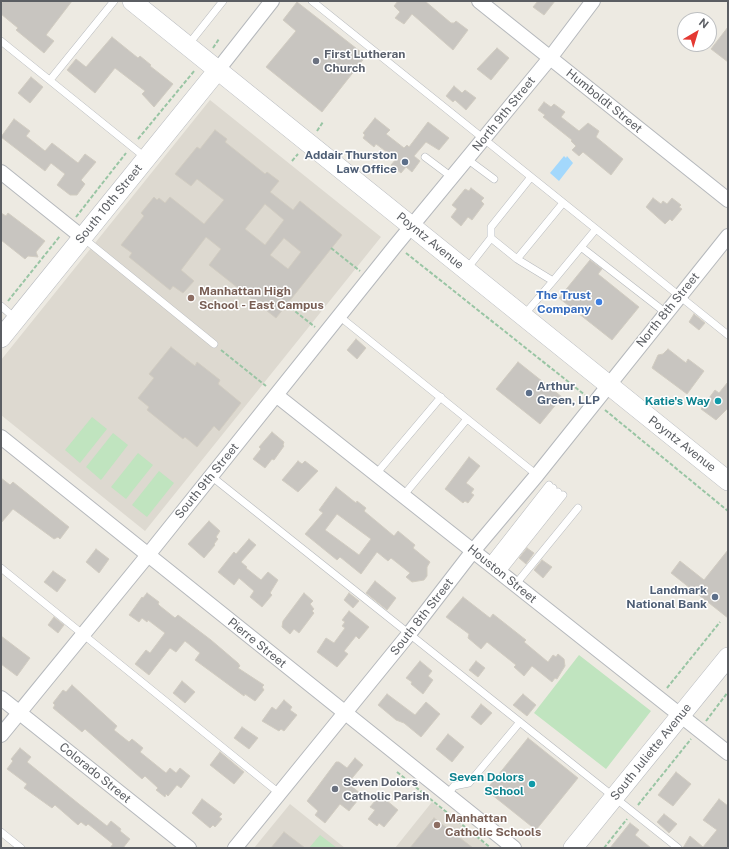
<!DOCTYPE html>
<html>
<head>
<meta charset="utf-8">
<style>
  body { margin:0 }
  #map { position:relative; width:729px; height:849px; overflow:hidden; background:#edeae2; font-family:"Public Sans",sans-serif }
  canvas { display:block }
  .frame { position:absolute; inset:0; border:2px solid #5b5e63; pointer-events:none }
  .north { position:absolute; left:677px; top:12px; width:40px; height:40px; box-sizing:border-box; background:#fff; border:1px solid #bdbfc1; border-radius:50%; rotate:38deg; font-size:11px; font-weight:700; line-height:16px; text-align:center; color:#5b5e63 }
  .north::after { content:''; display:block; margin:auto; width:14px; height:18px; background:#e43932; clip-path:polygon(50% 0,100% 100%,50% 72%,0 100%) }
</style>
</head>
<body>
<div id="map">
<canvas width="729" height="849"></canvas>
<div class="frame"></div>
<div class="north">N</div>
</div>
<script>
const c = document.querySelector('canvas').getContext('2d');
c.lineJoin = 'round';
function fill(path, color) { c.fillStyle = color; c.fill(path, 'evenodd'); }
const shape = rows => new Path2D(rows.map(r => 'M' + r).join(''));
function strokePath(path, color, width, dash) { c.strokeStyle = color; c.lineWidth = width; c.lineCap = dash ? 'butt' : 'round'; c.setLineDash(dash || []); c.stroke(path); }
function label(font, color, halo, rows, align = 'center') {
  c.font = font + ' "Public Sans",sans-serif'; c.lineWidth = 3; c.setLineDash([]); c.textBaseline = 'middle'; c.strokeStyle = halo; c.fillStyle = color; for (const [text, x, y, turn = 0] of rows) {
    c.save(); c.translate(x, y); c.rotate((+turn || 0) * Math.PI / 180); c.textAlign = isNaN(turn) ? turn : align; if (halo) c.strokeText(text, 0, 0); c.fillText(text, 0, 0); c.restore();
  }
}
const education = shape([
  [210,100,381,237,145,531,1,415,1,360],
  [432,802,490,848,395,848],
  [290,804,345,848,254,848]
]);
const green = shape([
  [92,417,107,429,80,463,65,450],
  [113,433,128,445,101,480,86,467],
  [138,453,153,465,126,499,111,487],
  [159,471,174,483,147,517,132,505],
  [579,655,651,711,606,769,534,713],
  [320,835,337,848,309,848]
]);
const water = shape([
  [564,156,566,158,567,156,573,163,559,181,550,173]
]);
const building = shape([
  [4,1,72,1,46,35,54,41,44,53,16,30,18,28,1,14,1,4,4,1],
  [398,1,425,1,451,23,454,23,456,21,468,30,453,50,412,14,404,24,395,18,400,12,394,6,398,1],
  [538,1,555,1,544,15,533,7,538,1],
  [297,2,366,56,322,112,266,67,296,31,283,20,297,2],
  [728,27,728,62,711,49,728,27],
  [112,37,138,58,140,56,151,65,150,66,173,84,154,107,142,94,145,91,115,68,95,93,67,70,76,59,86,67,112,37],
  [497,48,509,58,491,80,477,69,497,48],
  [31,77,43,87,30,103,18,93,31,77],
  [454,86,462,93,465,90,476,98,466,110,455,100,453,102,446,96,454,86],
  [544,102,551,107,554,104,565,112,561,117,579,131,588,123,599,131,596,137,623,159,611,175,583,152,579,156,572,150,576,146,571,141,572,140,543,117,545,115,538,110,544,102],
  [375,118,390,130,386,134,404,148,407,145,409,147,428,122,449,138,439,150,426,142,414,156,420,161,412,172,406,167,401,173,391,165,396,159,376,144,374,147,363,138,365,135,363,133,375,118],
  [14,119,30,131,26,136,45,151,52,143,78,163,85,154,96,162,81,180,85,184,77,195,70,195,57,185,65,174,51,163,45,171,1,137,14,119],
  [215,130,227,139,225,142,265,174,267,172,279,181,270,192,293,210,300,201,342,235,276,318,209,265,221,249,206,237,181,270,194,281,183,293,173,286,170,290,129,257,132,253,121,245,144,216,141,213,154,197,157,200,159,198,165,203,170,197,204,224,224,200,197,179,191,186,175,174,197,147,200,149,215,130],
  [265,204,284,220,265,245,245,229,265,204],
  [284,238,301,252,288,269,270,255,284,238],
  [471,188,484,198,481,201,484,204,472,220,468,217,461,226,451,217,457,209,452,205,465,189,469,191,471,188],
  [653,198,661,204,663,201,667,204,672,198,681,205,679,207,682,209,672,221,670,219,665,224,646,207,653,198],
  [1,213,6,216,8,213,45,241,36,252,38,257,28,256,25,259,1,240,1,213],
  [590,260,602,269,598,274,639,307,612,340,559,298,590,260],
  [694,314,705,323,699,330,689,322,694,314],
  [356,339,366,348,357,359,347,350,356,339],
  [171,347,195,366,197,362,220,380,218,384,241,403,219,431,214,426,197,447,185,437,183,439,147,410,149,407,138,398,154,378,149,374,171,347],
  [668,349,686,363,688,359,704,371,687,394,652,368,658,355,663,354,668,349],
  [518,362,562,397,540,424,496,389,518,362],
  [728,382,728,408,716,420,701,409,715,390,719,393,728,382],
  [272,432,284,442,283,445,284,446,274,460,272,459,265,468,253,459,261,449,259,447,272,432],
  [469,457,480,466,466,483,474,489,471,493,474,495,468,503,465,501,463,503,445,489,469,457],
  [298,461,302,464,305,461,318,471,298,492,282,480,298,461],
  [1,478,10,485,13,482,69,527,60,539,58,537,54,539,13,509,1,523,1,478],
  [336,487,356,503,357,501,366,508,364,511,394,536,398,531,415,545,413,548,430,562,427,567,427,576,424,580,412,582,406,577,410,573,391,558,388,561,377,552,361,574,340,557,337,560,305,534,323,513,319,510,336,487],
  [337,514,371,539,359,555,325,530,337,514],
  [209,521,220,531,216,537,218,539,214,544,215,545,204,558,188,544,209,521],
  [249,539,256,545,241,562,247,567,246,568,261,580,268,572,278,580,270,593,272,595,262,607,250,597,254,591,239,578,234,585,218,572,234,552,236,554,249,539],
  [527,548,534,553,526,564,519,558,527,548],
  [96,549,109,559,99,573,86,562,96,549],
  [728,550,728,618,671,573,680,561,704,580,728,550],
  [542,560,552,567,543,578,534,570,542,560],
  [53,571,66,580,57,592,44,582,53,571],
  [375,581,396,598,387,610,366,593,375,581],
  [147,593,159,602,158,604,160,606,175,618,178,615,211,640,238,663,240,666,238,668,264,685,262,687,264,690,255,701,245,694,244,696,195,660,200,653,185,641,176,652,170,648,149,675,135,664,146,650,150,653,165,633,148,620,147,622,142,618,139,622,129,615,142,597,143,598,147,593],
  [304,593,313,601,310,604,314,609,312,611,314,613,299,633,294,629,290,634,282,627,283,621,304,593],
  [349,593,359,601,353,608,344,600,349,593],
  [463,597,490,618,493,614,526,640,524,642,548,662,553,655,556,657,558,654,564,659,565,666,557,679,555,678,552,682,532,666,524,676,514,667,516,665,487,642,481,649,468,638,469,634,446,617,463,597],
  [349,611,369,627,359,639,356,636,344,651,348,654,337,667,317,652,326,638,334,643,345,628,342,626,345,622,342,620,349,611],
  [54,617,64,625,58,633,48,625,54,617],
  [1,636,30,658,17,676,1,664,1,636],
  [420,661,432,671,428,676,433,680,423,694,411,684,412,682,406,678,420,661],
  [476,661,485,668,478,677,469,670,476,661],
  [182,681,195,692,185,703,173,693,182,681],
  [72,685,117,726,114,730,129,742,132,739,143,748,140,752,166,773,170,768,176,773,180,768,190,776,181,788,177,785,168,796,166,794,165,797,156,790,158,788,145,776,142,779,85,729,82,732,53,708,55,705,53,703,63,690,66,692,72,685],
  [387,694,415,715,426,702,440,714,421,737,404,723,396,720,378,705,387,694],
  [523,694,536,705,527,716,513,705,523,694],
  [284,700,292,707,290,710,297,715,284,731,281,729,279,731,262,721,272,707,276,710,284,700],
  [481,704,492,713,481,725,471,717,481,704],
  [242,727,258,738,249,749,234,738,242,727],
  [448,734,464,747,452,762,436,749,448,734],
  [528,738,578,778,536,830,486,790,528,738],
  [20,748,31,757,27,762,79,804,107,826,111,821,121,829,120,831,130,839,123,848,110,848,113,844,88,824,86,826,81,822,78,825,55,805,52,808,24,788,27,784,7,769,13,761,11,759,20,748],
  [220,752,244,772,234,784,210,765,220,752],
  [355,758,363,765,348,783,362,795,349,811,340,804,325,823,315,815,318,811,307,801,336,762,339,762,347,768,355,758],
  [676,772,691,784,673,806,658,795,676,772],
  [380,795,398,810,384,827,379,823,377,826,368,819,375,810,370,807,380,795],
  [202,799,222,814,219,817,222,819,215,827,213,825,210,828,192,813,202,799],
  [719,799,728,806,728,848,683,848,690,836,703,847,717,830,703,820,719,799],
  [664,814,677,824,669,833,657,822,664,814],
  [434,818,473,848,410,848,434,818],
  [630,823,639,830,635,835,651,848,610,848,630,823],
  [284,832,305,848,271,848,284,832]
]);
const path = shape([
  [213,48,219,39],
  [317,131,323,122],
  [138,139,195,70],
  [292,161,298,154],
  [76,217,126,153],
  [331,248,360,271],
  [406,253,585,395],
  [8,301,60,236],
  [286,304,315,327],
  [221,350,266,386],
  [605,410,728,511],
  [667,688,720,622],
  [706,721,728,692],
  [397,772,491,848],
  [638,805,691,739],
  [604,848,627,819]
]);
const lane = shape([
  [312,1,728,335],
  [1,41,146,158],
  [188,45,223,1],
  [50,80,114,1],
  [425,157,453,178],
  [467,159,494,179],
  [82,237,214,344],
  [491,238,517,259,553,281,524,315],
  [581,247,666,313],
  [517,259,563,203],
  [466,270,491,238,491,227,531,177],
  [553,281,596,229],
  [1,306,16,319],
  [339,316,537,475],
  [376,474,441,397],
  [211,476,678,848],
  [403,496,467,419],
  [488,563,549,485],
  [491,566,553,488],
  [1,568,279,793],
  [496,569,558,492],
  [501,573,563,495],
  [515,585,578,508],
  [447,795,454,786,469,783,520,722],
  [1,832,21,848]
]);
const street = shape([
  [479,1,728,200],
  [217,71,272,1],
  [1,172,82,237],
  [276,395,728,753],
  [1,437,514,848],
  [1,698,189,848],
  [1,735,148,555,396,245,550,58,593,1],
  [235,848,409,634,473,551,537,475,728,236]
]);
const secondary = shape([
  [132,1,728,481],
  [1,338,217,71],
  [573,848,728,657]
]);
const markers = [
  [316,61,4,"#6b7280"],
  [405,162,4,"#5c6f8a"],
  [191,298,4,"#8d6e63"],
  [599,302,4,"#3f7fe0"],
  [529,393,4,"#5c6f8a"],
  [718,401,4,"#0f9aa8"],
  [715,597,4,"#5c6f8a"],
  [532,784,4,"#0f9aa8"],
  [335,789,4,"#6b7280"],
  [437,825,4,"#8d6e63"]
];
const worshipNames = [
  ["First Lutheran",324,54],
  ["Church",324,68],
  ["Seven Dolors",343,782],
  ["Catholic Parish",343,796]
];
const streetNames = [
  ["Humboldt Street",604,101,39],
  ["North 9th Street",504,114,-51],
  ["South 10th Street",109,204,-51],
  ["Poyntz Avenue",430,241,39],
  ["North 8th Street",668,310,-51],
  ["Poyntz Avenue",682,444,38],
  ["South 9th Street",207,481,-51],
  ["Houston Street",502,574,39],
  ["South 8th Street",422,617,-52],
  ["Pierre Street",257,643,39],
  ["South Juliette Avenue",651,752,-51],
  ["Colorado Street",95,773,39]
];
const serviceNames = [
  ["Addair Thurston",397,155],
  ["Law Office",397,169],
  ["Arthur",537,386,"left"],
  ["Green, LLP",537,400,"left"],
  ["Landmark",707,590],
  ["National Bank",707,604]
];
const educationNames = [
  ["Manhattan High",199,291],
  ["School - East Campus",199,305],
  ["Manhattan",445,818],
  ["Catholic Schools",445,832]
];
const shopNames = [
  ["The Trust",591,295],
  ["Company",591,309]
];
const cultureNames = [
  ["Katie's Way",710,401],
  ["Seven Dolors",524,777],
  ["School",524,791]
];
fill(education, '#ddd9d0');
fill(green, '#c0e4bf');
fill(water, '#a3d8fc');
fill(building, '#c8c5c0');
strokePath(building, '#d1ccc1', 1);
strokePath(lane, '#b5b8bc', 8);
strokePath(street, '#b5b8bc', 16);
strokePath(secondary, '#b6b9be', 20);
strokePath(path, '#99c5a4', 2, [4, 2]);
strokePath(lane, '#fff', 7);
strokePath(street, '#fff', 14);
strokePath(secondary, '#fff', 19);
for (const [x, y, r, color] of markers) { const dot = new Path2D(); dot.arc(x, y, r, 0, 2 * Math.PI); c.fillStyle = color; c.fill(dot); strokePath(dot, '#fff', 1.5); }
label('bold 12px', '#5b616d', '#fff', worshipNames, 'left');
label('12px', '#5b5e63', '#fff', streetNames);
label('bold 12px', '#4e5e75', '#fff', serviceNames, 'right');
label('bold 12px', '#785e54', '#fff', educationNames, 'left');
label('bold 12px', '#366cbe', '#fff', shopNames, 'right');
label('bold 12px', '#0d838f', '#fff', cultureNames, 'right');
</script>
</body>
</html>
